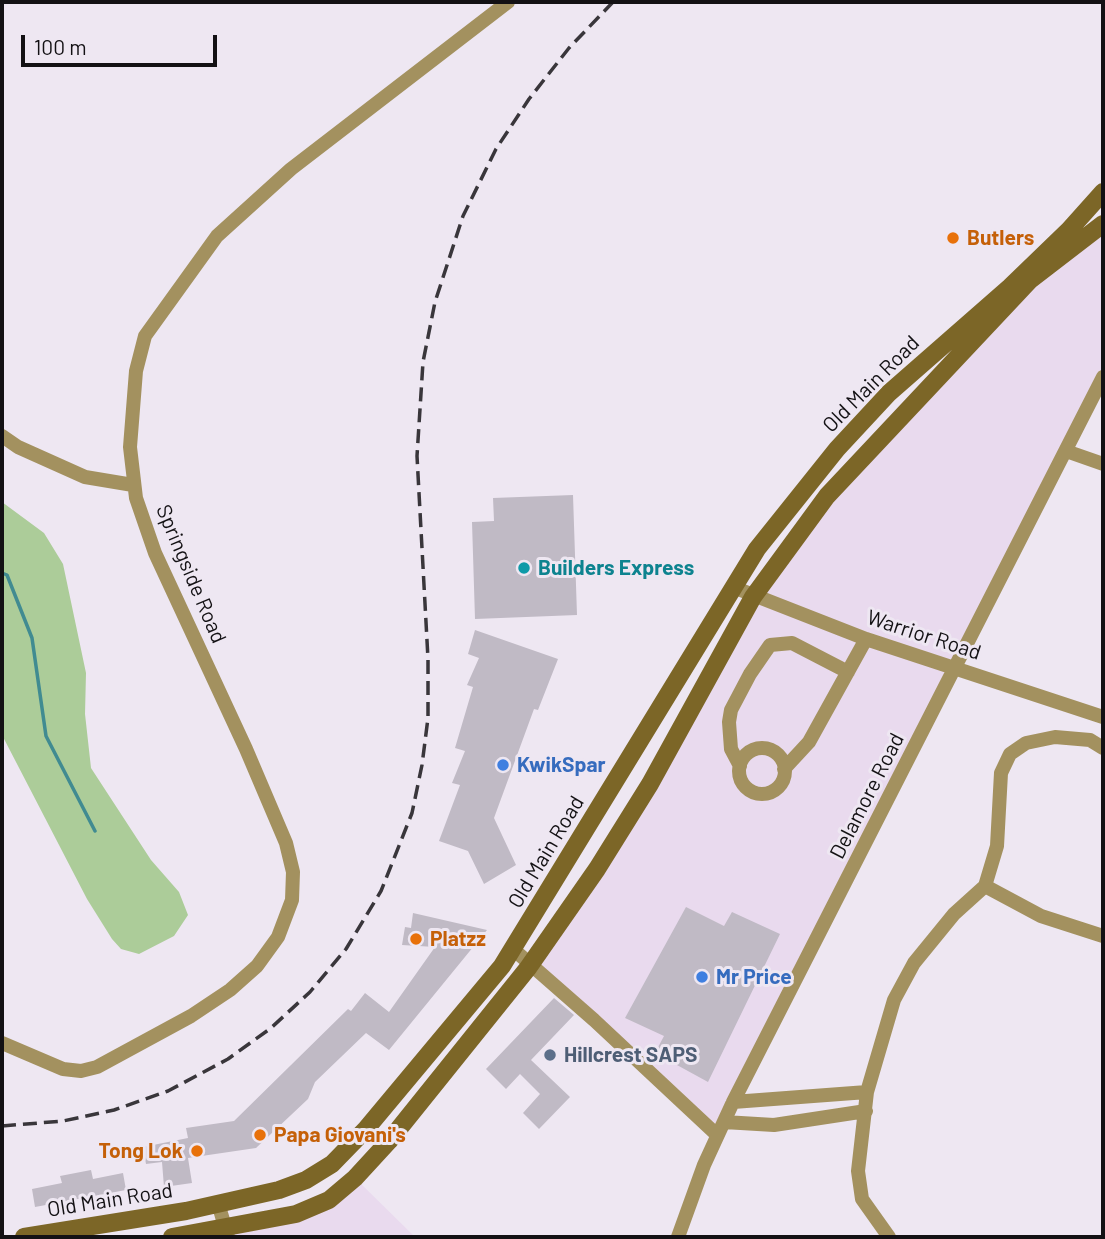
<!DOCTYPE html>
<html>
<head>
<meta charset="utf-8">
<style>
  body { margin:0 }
  #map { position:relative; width:1105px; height:1239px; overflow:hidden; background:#eee7f2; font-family:Barlow,sans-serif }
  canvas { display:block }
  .frame { position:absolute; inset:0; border:4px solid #131114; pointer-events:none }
  .scale { position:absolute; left:21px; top:35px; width:196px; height:32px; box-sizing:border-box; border:4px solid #131114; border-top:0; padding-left:9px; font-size:21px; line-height:24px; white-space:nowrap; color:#131114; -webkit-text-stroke:5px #eee7f2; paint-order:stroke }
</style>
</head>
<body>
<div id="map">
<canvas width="1105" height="1239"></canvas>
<div class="frame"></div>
<div class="scale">100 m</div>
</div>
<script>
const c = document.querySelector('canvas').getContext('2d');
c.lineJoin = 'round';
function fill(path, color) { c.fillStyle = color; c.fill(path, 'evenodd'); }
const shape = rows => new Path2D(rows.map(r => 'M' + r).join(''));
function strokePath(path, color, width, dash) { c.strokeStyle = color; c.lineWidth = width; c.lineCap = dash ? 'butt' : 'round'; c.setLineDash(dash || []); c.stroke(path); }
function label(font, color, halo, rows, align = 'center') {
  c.font = font + ' Barlow,sans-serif'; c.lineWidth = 6; c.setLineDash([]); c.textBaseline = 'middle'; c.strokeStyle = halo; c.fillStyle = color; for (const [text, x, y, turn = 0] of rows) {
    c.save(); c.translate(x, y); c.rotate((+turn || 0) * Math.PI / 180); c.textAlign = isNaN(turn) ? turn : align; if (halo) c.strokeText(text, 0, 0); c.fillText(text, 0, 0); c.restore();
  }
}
const commercial = shape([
  [1103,224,1103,377,717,1135,531,964,772,569,1030,280],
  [355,1178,415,1237,172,1237,296,1214]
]);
const green = shape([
  [2,502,44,533,63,564,86,673,85,714,91,768,151,860,179,892,188,915,174,936,139,954,121,949,112,939,87,899,2,735]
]);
const stream = shape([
  [2,573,7,575,32,638,46,736,95,831]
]);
const building = shape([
  [573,495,577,615,475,619,472,522,494,521,493,498],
  [475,630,558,659,538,710,534,709,494,818,516,865,484,884,468,851,439,841,460,785,452,783,465,751,455,748,473,687,467,685,479,658,468,654],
  [686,907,724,926,732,912,780,934,708,1082,655,1053,664,1036,625,1018],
  [413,913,487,930,389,1050,366,1033,315,1082,308,1099,256,1148,188,1158,192,1183,164,1187,162,1162,146,1164,143,1147,188,1138,186,1128,234,1121,348,1009,351,1011,365,993,389,1012,435,947,402,945,405,927,411,928],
  [554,998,574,1015,531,1060,570,1097,539,1129,523,1113,540,1094,520,1074,506,1089,486,1069],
  [91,1170,93,1179,123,1173,126,1190,35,1207,32,1189,62,1183,60,1176]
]);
const minor = shape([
  [2,436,18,447,85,477,133,485],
  [1066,451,1103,464],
  [733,587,866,639,1103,717],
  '739 771a23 23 0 1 1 46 0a23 23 0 1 1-46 0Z',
  [740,766,731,749,729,722,731,710,750,674,770,645,792,643,848,672],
  [784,769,809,742,866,639],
  [985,886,1041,916,1103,936],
  [513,949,594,1020,717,1135],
  [2,1043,63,1069,81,1071,97,1067,191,1016,230,990,257,966,278,937,292,900,293,872,286,843,246,749,155,553,136,498,130,447,136,371,145,336,217,236,291,169,508,2],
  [733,1102,867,1092],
  [724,1122,774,1125,866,1111],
  [218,1203,228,1237],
  [678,1237,704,1165,733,1102,1103,377],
  [889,1237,862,1199,858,1171,867,1092,894,1000,914,963,954,914,985,886,997,846,1001,773,1010,754,1026,743,1055,737,1090,740,1103,748]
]);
const secondary = shape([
  [24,1237,186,1211,279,1190,306,1180,332,1164,366,1129,502,966,757,549,837,449,889,393,1010,287,1069,230,1103,192],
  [172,1237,296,1214,329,1200,355,1178,389,1141,528,968,597,869,650,784,753,597,827,496,1030,280,1103,224]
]);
const rail = shape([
  [2,1126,63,1121,114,1110,168,1091,228,1059,271,1028,310,992,346,949,381,891,412,813,422,765,428,718,428,659,417,456,423,362,435,302,463,216,496,149,529,99,569,48,613,2]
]);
const markers = [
  [953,238,7,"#e8710a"],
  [524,568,7,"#0f9aa8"],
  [503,765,7,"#3f7fe0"],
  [416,939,7,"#e8710a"],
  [702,977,7,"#3f7fe0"],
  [550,1055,7,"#5c6f8a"],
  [260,1135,7,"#e8710a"],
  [197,1151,7,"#e8710a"]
];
const foodNames = [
  ["Butlers",967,238],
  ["Platzz",430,939],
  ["Papa Giovani's",274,1135],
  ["Tong Lok",183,1151,"right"]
];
const streetNames = [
  ["Old Main Road",871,384,-45],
  ["Springside Road",191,574,67],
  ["Warrior Road",924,635,18],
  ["Delamore Road",867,796,-63],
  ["Old Main Road",546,852,-59],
  ["Old Main Road",110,1200,-9]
];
const cultureNames = [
  ["Builders Express",538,568]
];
const shopNames = [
  ["KwikSpar",517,765],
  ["Mr Price",716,977]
];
const serviceNames = [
  ["Hillcrest SAPS",564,1055]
];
fill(commercial, '#e9daee');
fill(green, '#accc99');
strokePath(stream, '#418b91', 3.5);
fill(building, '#c0bac5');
strokePath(minor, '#a3915f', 14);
strokePath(secondary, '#7c6627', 18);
strokePath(rail, '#39363b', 3.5, [14, 7]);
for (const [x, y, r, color] of markers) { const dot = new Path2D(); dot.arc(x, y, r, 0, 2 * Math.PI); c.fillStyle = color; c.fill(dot); strokePath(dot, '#eee7f2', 2.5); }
label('bold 21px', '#c56008', '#eee7f2', foodNames, 'left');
label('21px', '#131114', '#eee7f2', streetNames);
label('bold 21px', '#0d838f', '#eee7f2', cultureNames, 'left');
label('bold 21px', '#366cbe', '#eee7f2', shopNames, 'left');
label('bold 21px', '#4e5e75', '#eee7f2', serviceNames, 'left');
</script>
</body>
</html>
